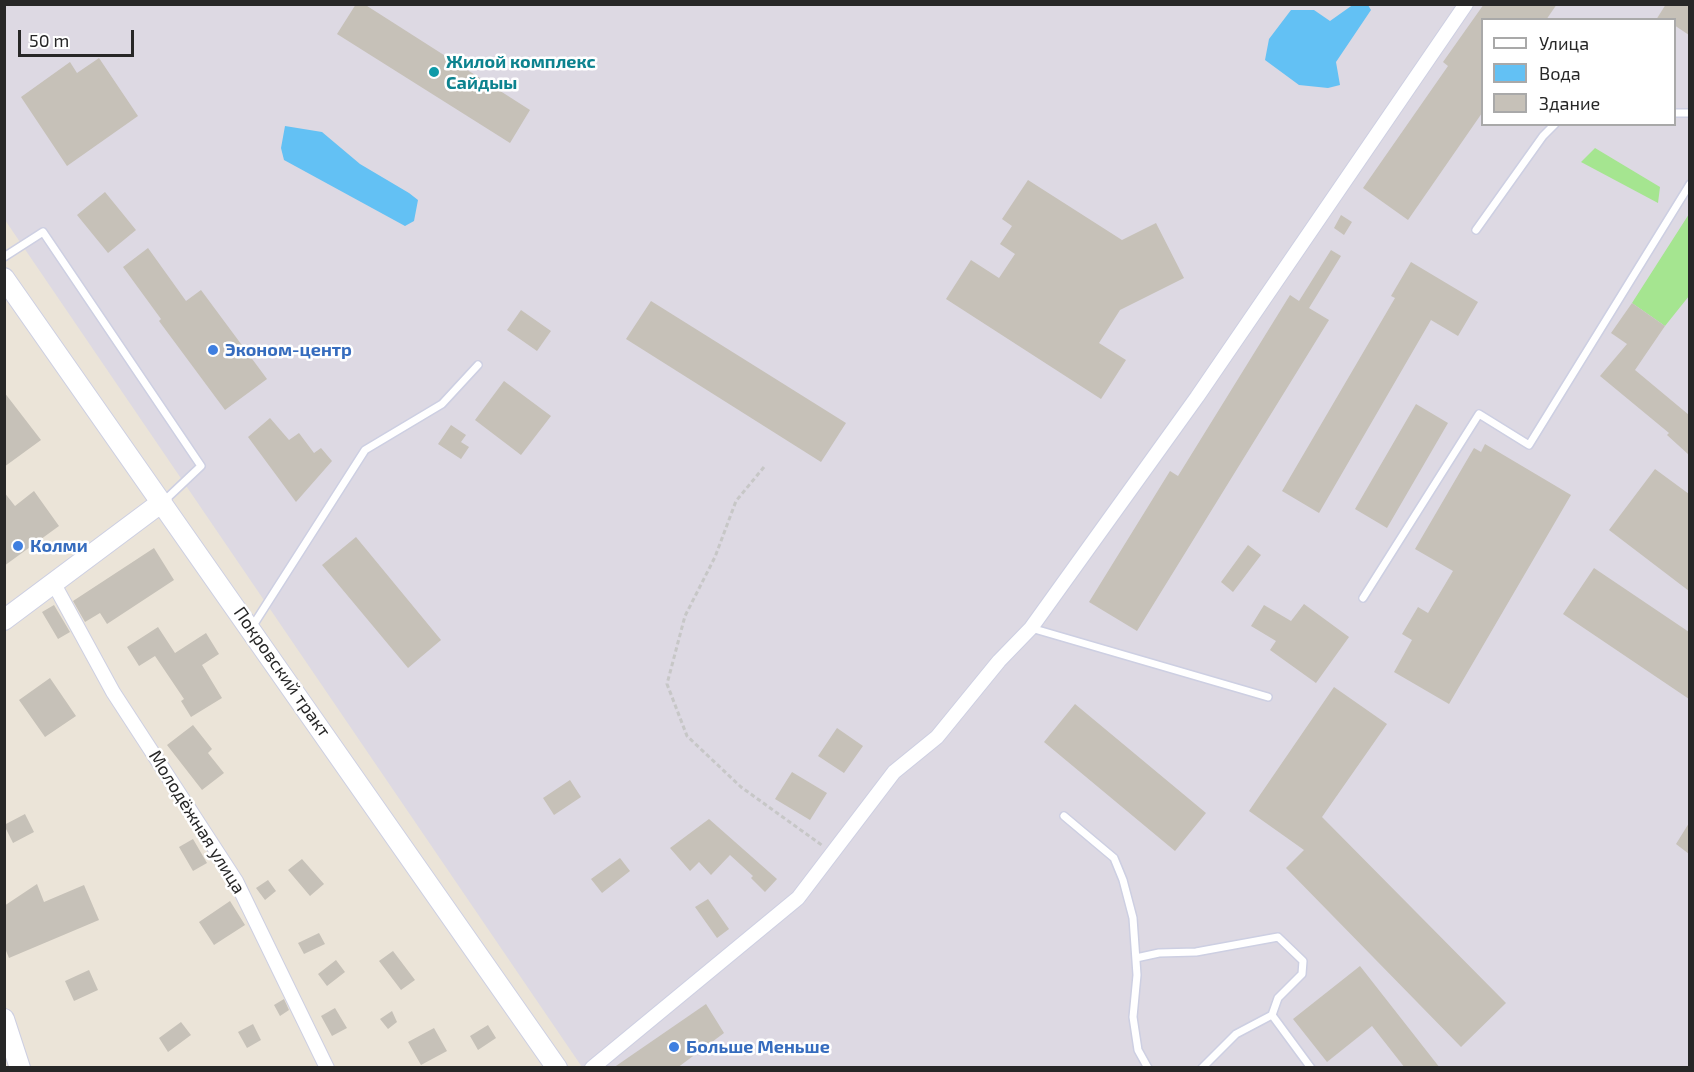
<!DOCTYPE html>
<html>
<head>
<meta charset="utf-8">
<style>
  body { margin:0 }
  #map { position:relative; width:1694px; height:1072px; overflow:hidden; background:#ebe4d8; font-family:"Exo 2",sans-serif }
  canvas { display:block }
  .frame { position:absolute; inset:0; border:6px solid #272727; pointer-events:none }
  .legend { position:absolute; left:1481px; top:18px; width:195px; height:108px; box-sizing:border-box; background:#fff; border:2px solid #a9a9a9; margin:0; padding:8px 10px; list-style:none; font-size:18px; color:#272727 }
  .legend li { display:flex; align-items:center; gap:12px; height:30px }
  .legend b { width:30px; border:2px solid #a9a9a9 }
  .scale { position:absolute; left:18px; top:30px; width:116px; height:27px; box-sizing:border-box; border:3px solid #272727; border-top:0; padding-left:8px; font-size:18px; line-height:21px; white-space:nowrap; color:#272727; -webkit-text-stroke:4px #fff; paint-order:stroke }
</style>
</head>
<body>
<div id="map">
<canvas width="1694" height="1072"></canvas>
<div class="frame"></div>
<ul class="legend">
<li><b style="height:8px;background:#fff"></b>Улица</li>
<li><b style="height:16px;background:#63c1f4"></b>Вода</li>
<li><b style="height:16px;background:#c6c1b8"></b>Здание</li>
</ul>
<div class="scale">50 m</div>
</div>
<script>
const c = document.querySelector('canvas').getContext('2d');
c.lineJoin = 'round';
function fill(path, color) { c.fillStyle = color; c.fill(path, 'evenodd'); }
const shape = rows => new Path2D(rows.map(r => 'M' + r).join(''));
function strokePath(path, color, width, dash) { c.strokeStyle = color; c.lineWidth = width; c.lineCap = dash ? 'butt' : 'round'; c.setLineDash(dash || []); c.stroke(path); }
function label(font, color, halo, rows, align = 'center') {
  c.font = font + ' "Exo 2",sans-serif'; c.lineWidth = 5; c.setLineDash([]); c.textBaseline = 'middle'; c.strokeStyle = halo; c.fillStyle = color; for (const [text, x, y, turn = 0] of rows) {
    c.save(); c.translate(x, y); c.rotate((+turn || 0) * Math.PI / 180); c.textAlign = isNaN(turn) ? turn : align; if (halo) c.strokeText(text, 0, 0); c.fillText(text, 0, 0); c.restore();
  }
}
const industrial = shape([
  [4,5,1689,5,1689,1067,582,1067,5,220],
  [1482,20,1674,20,1674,124,1482,124]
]);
const green = shape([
  [1595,148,1660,187,1658,203,1581,162],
  [1689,214,1689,296,1665,326,1632,303]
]);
const water = shape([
  [1354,4,1368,5,1371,10,1336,62,1340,85,1328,88,1299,85,1265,60,1269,39,1291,10,1314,10,1330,21],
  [285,126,322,132,360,164,409,193,418,200,414,221,405,226,284,160,281,148]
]);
const building = shape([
  [356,4,364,4,530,110,510,143,337,34],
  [1484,4,1557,4,1546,20,1482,20,1482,113,1408,220,1363,188,1448,66,1443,62],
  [1666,4,1689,4,1689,35,1674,25,1674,20,1656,20],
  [99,58,138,116,67,166,21,97,70,62,77,73],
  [1028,180,1122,240,1156,223,1184,278,1120,310,1099,343,1126,360,1101,399,946,299,971,260,999,278,1015,254,1000,244,1012,226,1002,219],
  [105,192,136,230,108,253,77,215],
  [1341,215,1352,222,1344,235,1334,228],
  [148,248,186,301,201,290,267,379,225,410,159,321,161,319,123,267],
  [1331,250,1341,256,1309,308,1329,320,1137,631,1089,602,1170,471,1178,476,1290,295,1299,301],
  [1411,262,1478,302,1458,336,1431,320,1319,513,1282,491,1395,298,1391,296],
  [651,301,846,423,821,462,626,339],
  [1632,303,1665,326,1635,370,1689,415,1689,455,1667,435,1669,433,1600,376,1627,344,1611,333],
  [521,310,551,331,537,351,507,330],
  [504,381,551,416,521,455,475,420],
  [4,392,41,440,4,467],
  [1416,404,1448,423,1387,528,1355,509],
  [270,418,289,440,299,433,314,453,321,448,332,461,296,502,248,437],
  [451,425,466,435,461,442,469,447,461,459,438,444],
  [1485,444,1571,495,1449,704,1394,672,1412,640,1402,634,1418,607,1428,613,1453,571,1415,549,1474,448,1481,452],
  [1655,469,1689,494,1689,591,1609,530],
  [34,491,59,526,4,566,4,492,15,506],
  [356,537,441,640,408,668,322,565],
  [1248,545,1261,555,1233,592,1221,582],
  [154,548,174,580,107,624,100,613,85,622,73,601],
  [1594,568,1689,632,1689,699,1563,614],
  [1304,604,1349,637,1316,683,1270,650,1276,641,1251,626,1264,605,1291,621],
  [54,605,70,632,58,639,42,612],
  [158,627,175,653,206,633,219,654,202,665,222,698,191,717,181,701,184,699,155,656,139,666,127,647],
  [50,678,76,716,45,737,19,700],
  [1334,687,1387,724,1322,817,1506,1003,1461,1047,1286,868,1304,850,1249,811],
  [1075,704,1206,813,1175,851,1044,742],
  [193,725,212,749,208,753,224,773,202,790,167,745],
  [837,728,863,746,844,773,818,756],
  [792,772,827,793,810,820,775,799],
  [570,780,581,797,554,815,543,798],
  [25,814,34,832,13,843,4,825],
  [709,819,777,879,765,892,751,878,753,876,730,855,711,875,699,862,690,871,670,848],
  [1689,823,1689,854,1676,844],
  [193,839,207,863,193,871,179,847],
  [620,858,630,871,602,893,591,879],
  [302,859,324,884,310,896,288,870],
  [268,880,276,891,265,900,256,888],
  [37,884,44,902,84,885,99,920,9,958,4,946,4,906],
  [708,899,729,929,717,938,695,907],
  [230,901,245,925,214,945,199,922],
  [319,933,325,944,304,954,298,943],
  [393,951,415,980,401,990,379,961],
  [336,960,345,972,327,986,318,974],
  [1360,966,1440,1068,1405,1068,1372,1026,1327,1062,1293,1019],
  [89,970,98,990,74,1001,65,981],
  [284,999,289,1010,280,1016,274,1005],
  [706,1004,724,1033,677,1068,613,1068],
  [335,1008,347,1028,332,1036,321,1016],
  [392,1011,397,1022,388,1029,380,1019],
  [181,1022,191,1035,168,1052,159,1038],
  [253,1024,261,1040,247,1048,238,1032],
  [488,1025,496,1038,478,1050,470,1036],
  [434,1028,447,1051,421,1065,408,1042]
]);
const path = shape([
  [764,467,736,501,715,557,685,616,667,684,687,736,741,787,823,846]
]);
const lane = shape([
  [1674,113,1690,113],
  [1476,230,1543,136,1555,124],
  [4,257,43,232,201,466,164,501],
  [1363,598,1479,414,1529,445,1690,184],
  [252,627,365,450,442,404,478,365],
  [1031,628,1268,697],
  [1064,816,1114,858,1123,880,1133,918,1137,975,1133,1017,1138,1050,1148,1068],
  [1136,958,1159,953,1196,952,1278,937,1303,961,1302,974,1278,998,1272,1015,1311,1068],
  [1202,1068,1236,1034,1272,1015]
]);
const street = shape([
  [54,584,113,692,236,881,327,1068],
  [592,1068,798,898,894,772,937,737,999,661,1031,628,1197,397,1466,4]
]);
const secondary = shape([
  [4,278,557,1068],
  [4,620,162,502],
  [4,1019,20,1068]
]);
const markers = [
  [434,72,6,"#0f9aa8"],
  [213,350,6,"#3f7fe0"],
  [18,546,6,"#3f7fe0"],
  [674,1047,6,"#3f7fe0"]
];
const cultureNames = [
  ["Жилой комплекс",446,62],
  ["Сайдыы",446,83]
];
const shopNames = [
  ["Эконом-центр",225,350],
  ["Колми",30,546],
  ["Больше Меньше",686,1047]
];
const streetNames = [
  ["Покровский тракт",282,672,55],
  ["Молодёжная улица",197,822,58]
];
fill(industrial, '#ddd9e3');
fill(green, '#a5e590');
fill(water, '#63c1f4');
fill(building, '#c6c1b8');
strokePath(lane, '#cdcfe2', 10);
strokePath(street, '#cdcfe2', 16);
strokePath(secondary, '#cdcfe2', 22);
strokePath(path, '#c7c7c7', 3, [4.5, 3]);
strokePath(lane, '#fff', 7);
strokePath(street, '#fff', 14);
strokePath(secondary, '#fff', 20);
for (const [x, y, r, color] of markers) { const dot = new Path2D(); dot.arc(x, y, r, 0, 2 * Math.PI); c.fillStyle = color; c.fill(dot); strokePath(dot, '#fff', 2); }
label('bold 18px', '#0d838f', '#fff', cultureNames, 'left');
label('bold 18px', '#366cbe', '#fff', shopNames, 'left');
label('18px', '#272727', '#fff', streetNames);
</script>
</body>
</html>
